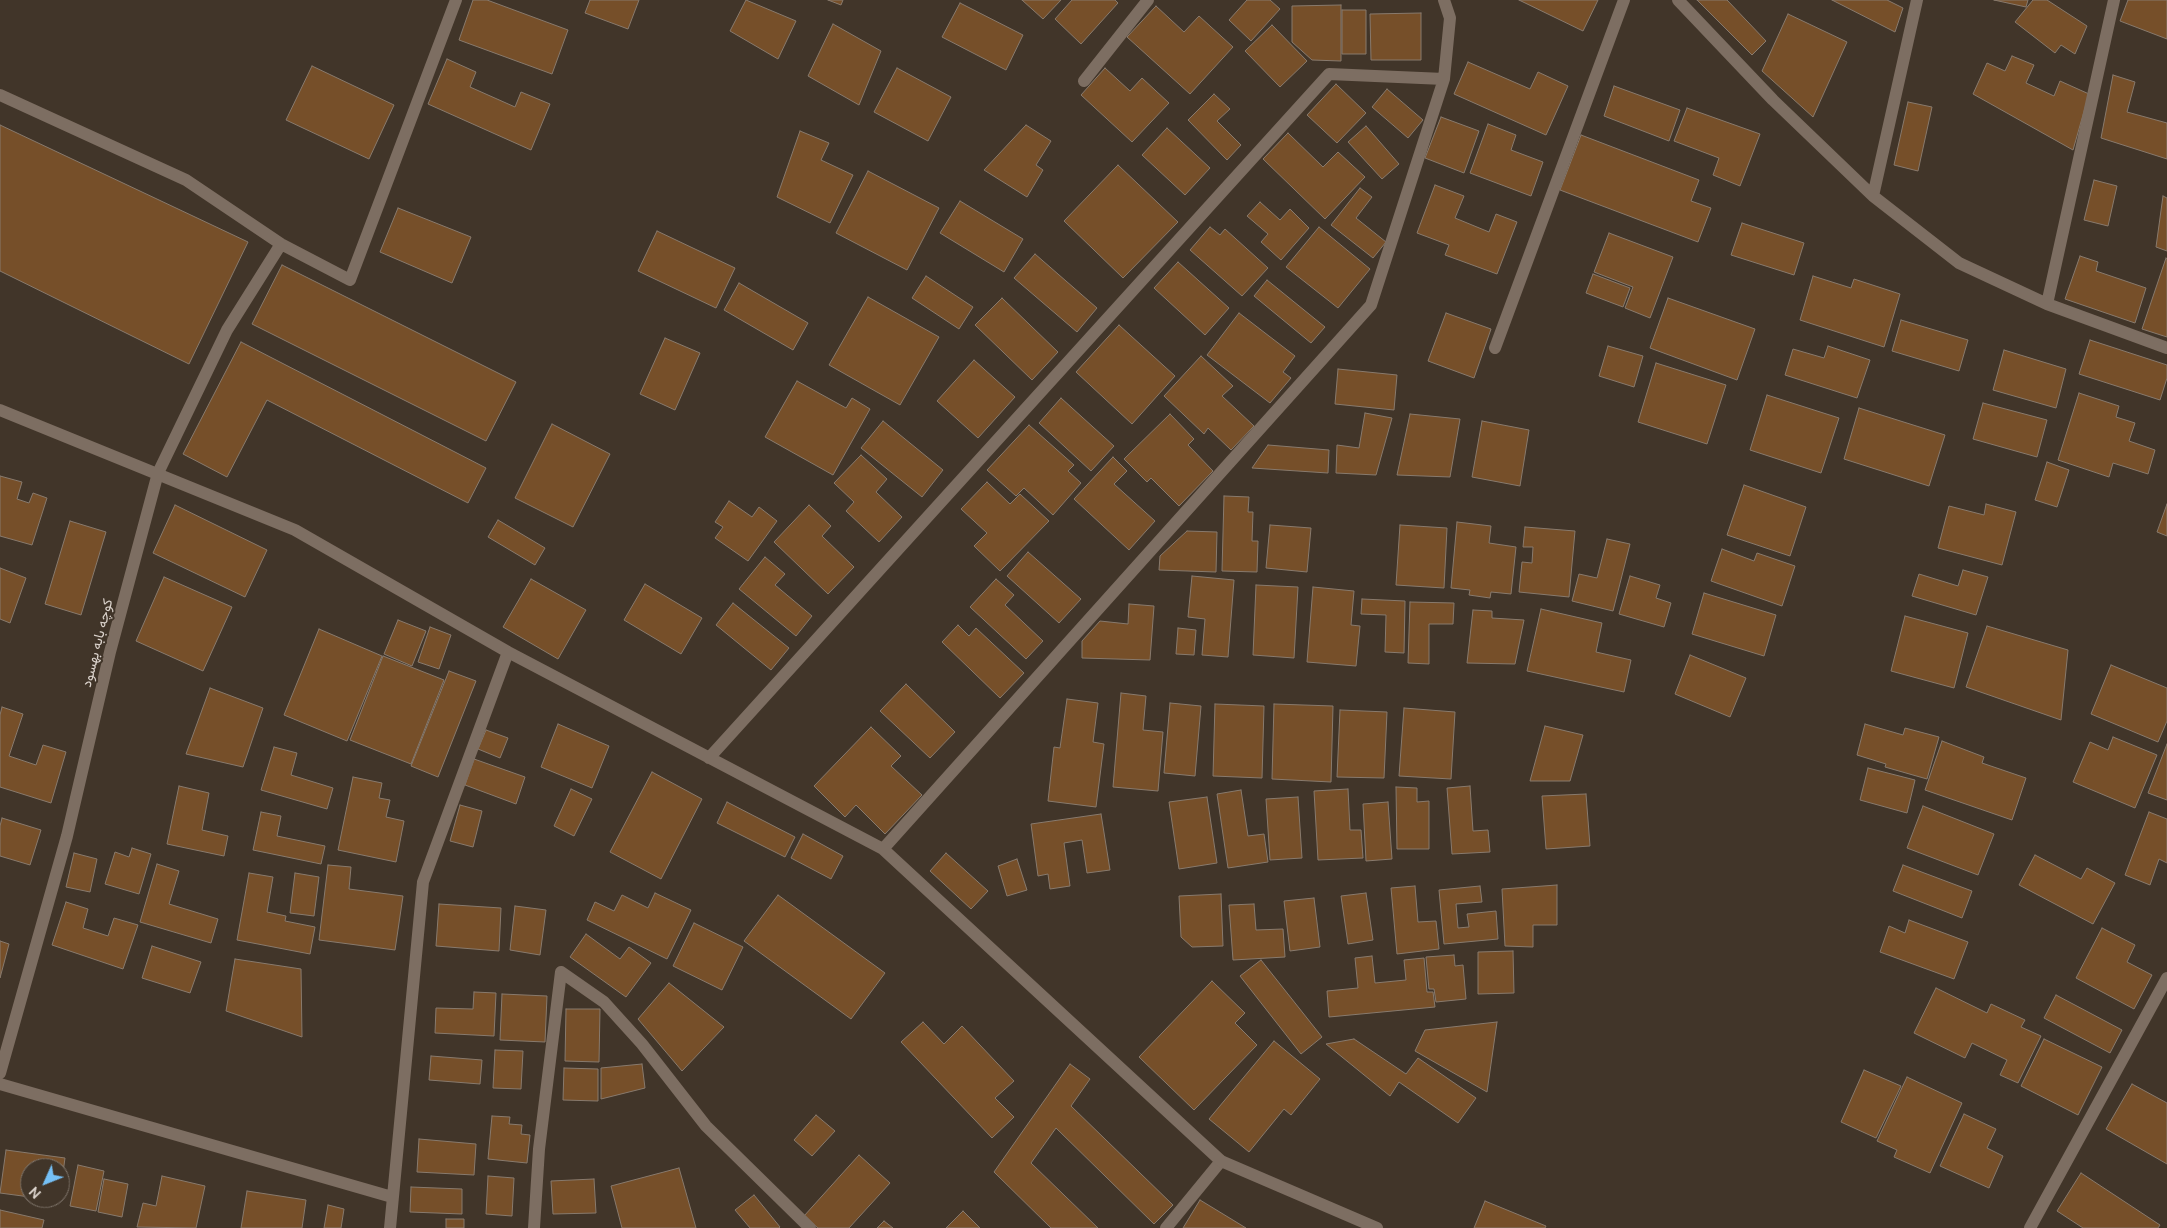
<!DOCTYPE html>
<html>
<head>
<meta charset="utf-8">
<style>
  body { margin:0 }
  #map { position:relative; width:2167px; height:1228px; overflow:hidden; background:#413529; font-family:Ubuntu,sans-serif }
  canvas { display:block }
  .north { position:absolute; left:20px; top:1158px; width:50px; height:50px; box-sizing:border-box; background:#413529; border:1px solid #7e746a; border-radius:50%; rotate:226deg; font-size:14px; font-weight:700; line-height:20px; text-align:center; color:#dad2cb }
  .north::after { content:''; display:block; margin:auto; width:18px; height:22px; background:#75c0f6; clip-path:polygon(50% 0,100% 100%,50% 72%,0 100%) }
</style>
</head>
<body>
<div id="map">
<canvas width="2167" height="1228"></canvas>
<div class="north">N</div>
</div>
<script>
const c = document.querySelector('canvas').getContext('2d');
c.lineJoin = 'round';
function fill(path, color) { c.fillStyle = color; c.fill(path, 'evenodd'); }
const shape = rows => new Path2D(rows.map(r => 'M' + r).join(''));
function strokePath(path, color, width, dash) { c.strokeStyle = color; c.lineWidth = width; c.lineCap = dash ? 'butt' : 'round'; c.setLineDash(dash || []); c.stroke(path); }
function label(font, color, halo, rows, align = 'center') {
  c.font = font + ' Ubuntu,Vazirmatn,sans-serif'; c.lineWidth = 4; c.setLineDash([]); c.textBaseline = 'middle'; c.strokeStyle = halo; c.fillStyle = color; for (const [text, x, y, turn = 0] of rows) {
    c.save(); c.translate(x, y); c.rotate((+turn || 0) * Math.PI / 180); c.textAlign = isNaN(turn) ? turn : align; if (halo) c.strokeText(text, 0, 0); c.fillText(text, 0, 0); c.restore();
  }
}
const building = shape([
  [473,0,487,0,568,30,552,74,459,40,473,0],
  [590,0,639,0,628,29,585,13,590,0],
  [746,0,796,21,778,59,730,31,746,0],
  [828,0,843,0,841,5,828,0],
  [1022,0,1061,0,1043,19,1022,0],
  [1072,0,1115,0,1118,3,1081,44,1055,19,1072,0],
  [1247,0,1270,0,1280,9,1251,41,1229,20,1247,0],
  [1519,0,1598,0,1583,31,1519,0],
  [1697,0,1727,0,1766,41,1752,55,1697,0],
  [1832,0,1887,0,1903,8,1895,32,1832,0],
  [1994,0,2028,0,2026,7,1994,0],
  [2033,0,2047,0,2087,26,2075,54,2061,45,2055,53,2015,22,2033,0],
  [2128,0,2167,0,2167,39,2120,21,2128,0],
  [960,3,1023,35,1006,70,942,37,960,3],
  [1341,5,1341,61,1312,60,1292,42,1292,6,1341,5],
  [1156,6,1184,32,1199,16,1233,47,1190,94,1127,37,1156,6],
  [1342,10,1366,10,1366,54,1342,54,1342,10],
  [1421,13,1421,60,1371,60,1370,14,1421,13],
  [1788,14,1847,42,1813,117,1762,71,1788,14],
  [833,24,881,51,859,105,808,76,833,24],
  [1272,25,1307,61,1280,87,1245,51,1272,25],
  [2012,56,2034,65,2026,83,2054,96,2060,81,2089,94,2073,150,1973,94,1987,63,2005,71,2012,56],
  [447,59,476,72,470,87,515,107,521,92,550,104,531,150,428,104,447,59],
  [1468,62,1530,89,1538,72,1568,86,1546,135,1454,94,1468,62],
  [312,66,394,105,369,159,286,120,312,66],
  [897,68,951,97,928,141,874,112,897,68],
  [1105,68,1130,91,1142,78,1169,103,1132,142,1081,95,1105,68],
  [2113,75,2135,82,2127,112,2167,123,2167,159,2101,138,2113,75],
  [1336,84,1366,113,1337,143,1307,115,1336,84],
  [1614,86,1680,110,1669,141,1604,116,1614,86],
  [1387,89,1423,120,1408,138,1372,107,1387,89],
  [1214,94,1230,109,1217,121,1241,145,1227,160,1188,120,1214,94],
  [1908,102,1932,107,1918,171,1894,165,1908,102],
  [1687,108,1760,134,1740,186,1713,175,1719,158,1674,141,1687,108],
  [1441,117,1479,131,1464,173,1425,158,1441,117],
  [1488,124,1516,135,1511,150,1543,162,1531,196,1470,173,1488,124],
  [0,125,248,242,189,364,0,271,0,125],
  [1026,125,1051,141,1036,165,1043,170,1027,197,984,170,1026,125],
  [1366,126,1399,164,1382,179,1348,142,1366,126],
  [1167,128,1210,168,1185,195,1142,155,1167,128],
  [800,131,829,143,821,160,853,175,830,223,777,197,800,131],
  [1288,133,1323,167,1338,152,1365,177,1325,219,1263,159,1288,133],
  [1581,135,1699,180,1691,201,1711,208,1698,242,1560,190,1581,135],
  [1118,165,1178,222,1123,278,1064,221,1118,165],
  [868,171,939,208,907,270,836,233,868,171],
  [2094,180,2117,186,2108,226,2084,220,2094,180],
  [1435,185,1464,196,1455,218,1489,232,1496,214,1517,222,1497,274,1445,255,1449,245,1417,233,1435,185],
  [1360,188,1372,197,1356,218,1386,242,1373,258,1331,225,1360,188],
  [2163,196,2167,198,2167,251,2156,247,2163,196],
  [960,201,1023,239,1004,272,940,233,960,201],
  [1260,202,1280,220,1290,209,1309,228,1281,260,1261,242,1268,234,1247,216,1260,202],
  [398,208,471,237,452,283,380,252,398,208],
  [1742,223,1804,243,1794,275,1731,255,1742,223],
  [1210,227,1220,235,1225,229,1268,268,1242,296,1190,250,1210,227],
  [1319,227,1370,269,1338,308,1286,267,1319,227],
  [657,231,735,268,716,308,638,271,657,231],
  [1609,233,1673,257,1650,318,1625,308,1633,287,1594,272,1609,233],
  [1035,254,1097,308,1077,332,1014,278,1035,254],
  [2080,256,2098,262,2096,271,2146,288,2135,323,2065,299,2080,256],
  [2166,258,2167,259,2167,337,2142,329,2166,258],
  [1178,262,1229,308,1205,335,1154,288,1178,262],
  [282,265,516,382,486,441,252,324,282,265],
  [1593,274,1630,288,1623,307,1586,293,1593,274],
  [926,276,973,307,959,329,912,298,926,276],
  [1813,276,1851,288,1854,279,1900,294,1884,347,1800,320,1813,276],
  [1267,280,1325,327,1311,343,1254,296,1267,280],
  [739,283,808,323,793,350,724,310,739,283],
  [868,297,939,337,900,405,829,365,868,297],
  [1002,298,1058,352,1032,380,975,325,1002,298],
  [1668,298,1755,329,1737,380,1650,348,1668,298],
  [1239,313,1295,356,1283,372,1291,378,1270,403,1207,355,1239,313],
  [1446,313,1491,329,1474,378,1428,361,1446,313],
  [1901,320,1968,340,1959,371,1892,351,1901,320],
  [1119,325,1175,376,1132,424,1076,372,1119,325],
  [665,338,700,353,675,410,640,394,665,338],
  [2090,340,2167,365,2167,378,2160,400,2079,374,2090,340],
  [241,342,486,468,468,503,267,400,227,477,183,454,241,342],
  [1608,346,1643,356,1634,387,1599,376,1608,346],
  [1828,346,1870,360,1857,398,1785,375,1793,349,1824,358,1828,346],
  [2004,350,2066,369,2056,408,1993,390,2004,350],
  [1201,356,1233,386,1222,396,1254,426,1231,450,1208,428,1204,434,1164,396,1201,356],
  [974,360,1015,397,978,438,937,401,974,360],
  [1656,363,1726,385,1707,444,1638,422,1656,363],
  [1338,369,1397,375,1394,410,1335,404,1338,369],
  [797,381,846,408,852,398,870,409,833,475,765,437,797,381],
  [2079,393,2119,406,2116,417,2135,423,2129,441,2155,450,2148,474,2113,463,2109,477,2058,460,2079,393],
  [1767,395,1839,418,1821,473,1750,450,1767,395],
  [1061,398,1114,446,1091,471,1039,423,1061,398],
  [1983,403,2047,420,2037,457,1973,439,1983,403],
  [1859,408,1945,435,1929,486,1844,459,1859,408],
  [1365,413,1392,418,1376,475,1336,473,1337,445,1359,448,1365,413],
  [1170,414,1194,439,1188,445,1213,471,1179,506,1151,478,1147,482,1124,459,1170,414],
  [1410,414,1460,419,1450,477,1397,475,1410,414],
  [883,421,943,470,922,497,861,448,883,421],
  [1482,421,1529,430,1520,486,1472,477,1482,421],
  [552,424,610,454,573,527,515,498,552,424],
  [1029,425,1074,465,1068,471,1081,483,1053,515,1024,488,1016,496,987,470,1029,425],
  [1268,445,1329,450,1328,473,1252,468,1268,445],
  [861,455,887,479,876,492,902,517,879,542,846,511,854,502,834,483,861,455],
  [1113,457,1127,471,1114,484,1155,521,1129,550,1074,499,1113,457],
  [2047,462,2069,470,2057,507,2035,500,2047,462],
  [0,476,22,482,17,499,29,503,33,493,47,498,32,545,0,536,0,476],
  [987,482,1010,504,1020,494,1049,521,1000,571,974,546,987,533,961,509,987,482],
  [1744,485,1806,507,1790,556,1727,535,1744,485],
  [1224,496,1249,497,1248,512,1253,512,1252,541,1258,541,1257,572,1222,571,1224,496],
  [729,501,752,517,759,507,777,521,748,561,715,538,723,527,715,522,729,501],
  [1986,504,2016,512,2002,565,1938,548,1949,506,1984,515,1986,504],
  [2167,504,2167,536,2157,532,2167,504],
  [175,505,267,550,245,597,153,553,175,505],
  [809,505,831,526,822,536,854,567,828,594,774,542,809,505],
  [498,520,545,548,535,565,488,537,498,520],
  [70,521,106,532,81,615,45,604,70,521],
  [1457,522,1491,526,1489,543,1516,547,1511,594,1491,592,1490,598,1469,595,1470,590,1451,588,1457,522],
  [1270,525,1311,528,1307,572,1266,568,1270,525],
  [1400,525,1447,528,1444,588,1396,585,1400,525],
  [1525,527,1575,531,1569,597,1519,592,1522,562,1532,563,1533,547,1523,547,1525,527],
  [1187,531,1217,532,1216,572,1159,570,1160,556,1187,531],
  [1607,539,1630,544,1613,611,1572,601,1579,574,1597,578,1607,539],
  [1722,549,1754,561,1757,553,1795,566,1782,606,1711,581,1722,549],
  [1028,552,1081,599,1059,623,1007,576,1028,552],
  [765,557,785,574,775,585,812,616,796,636,739,589,765,557],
  [0,568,26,578,10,623,0,619,0,568],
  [1963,570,1988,577,1976,615,1912,596,1919,574,1958,586,1963,570],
  [1192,576,1234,580,1228,657,1202,655,1205,619,1188,617,1192,576],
  [1630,576,1660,585,1656,598,1671,603,1664,627,1619,614,1630,576],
  [164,577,232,607,203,671,136,641,164,577],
  [531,579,586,610,558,659,503,627,531,579],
  [996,579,1014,595,1005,605,1043,641,1026,659,970,607,996,579],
  [645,584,702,618,681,654,624,620,645,584],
  [1256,585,1298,587,1294,658,1253,655,1256,585],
  [1313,587,1354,591,1351,625,1360,626,1356,666,1307,662,1313,587],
  [1704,593,1776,615,1764,656,1692,634,1704,593],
  [1362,599,1405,601,1404,653,1385,652,1386,615,1361,614,1362,599],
  [1410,602,1454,603,1453,624,1429,624,1429,664,1408,663,1410,602],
  [733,603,789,648,771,670,716,625,733,603],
  [1129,604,1154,606,1150,660,1082,658,1082,641,1100,621,1128,624,1129,604],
  [1541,609,1602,623,1596,652,1631,660,1624,692,1527,671,1541,609],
  [1473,610,1492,611,1492,618,1524,620,1515,664,1467,663,1473,610],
  [1905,616,1968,633,1954,688,1891,671,1905,616],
  [398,620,426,631,412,666,384,654,398,620],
  [958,625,969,636,976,628,1024,673,1000,698,942,642,958,625],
  [1987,626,2068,650,2061,720,1966,687,1987,626],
  [430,627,451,635,439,669,418,662,430,627],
  [1178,628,1196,630,1194,655,1176,654,1178,628],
  [319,629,382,656,347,741,284,715,319,629],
  [1690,655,1746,678,1730,717,1675,694,1690,655],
  [383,656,444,680,411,764,350,740,383,656],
  [2111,665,2167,688,2167,721,2158,742,2091,714,2111,665],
  [449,671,476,681,438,777,411,766,449,671],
  [906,684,955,732,930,758,880,711,906,684],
  [210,688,263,708,243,767,186,754,210,688],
  [1121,693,1146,696,1143,730,1163,732,1158,791,1113,787,1121,693],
  [1067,699,1098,703,1093,742,1104,744,1096,807,1048,801,1054,747,1060,748,1067,699],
  [1170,703,1201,706,1195,776,1164,773,1170,703],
  [1215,704,1264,706,1262,778,1213,776,1215,704],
  [1274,704,1333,706,1331,782,1272,779,1274,704],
  [2,707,23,714,9,756,36,765,43,745,66,752,51,803,0,787,0,715,2,707],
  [1404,708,1455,712,1451,779,1399,776,1404,708],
  [1340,710,1387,712,1384,778,1337,777,1340,710],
  [558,724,609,746,592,788,541,767,558,724],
  [1865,724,1903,735,1905,728,1939,737,1927,779,1885,767,1886,764,1857,755,1865,724],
  [1545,726,1583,735,1570,781,1530,781,1545,726],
  [871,727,901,756,891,766,922,795,885,834,856,805,845,817,814,786,871,727],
  [486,730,508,738,500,758,478,749,486,730],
  [2113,737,2157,755,2135,808,2073,782,2090,742,2108,750,2113,737],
  [1942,741,1984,757,1982,763,2026,778,2012,820,1925,790,1942,741],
  [2167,744,2167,800,2148,793,2167,744],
  [274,747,297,753,291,775,333,788,327,809,261,790,274,747],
  [474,759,525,777,516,804,465,785,474,759],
  [1868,768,1915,780,1907,813,1860,800,1868,768],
  [652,772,702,799,661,879,610,852,652,772],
  [353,777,382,783,379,798,390,800,386,817,404,821,396,862,338,850,353,777],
  [179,786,209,793,202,830,228,836,224,856,167,844,179,786],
  [1470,786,1473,831,1488,830,1490,852,1452,854,1447,788,1470,786],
  [1396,787,1417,788,1417,802,1429,801,1429,849,1397,849,1396,787],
  [571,789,592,799,574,836,554,826,571,789],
  [1348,789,1350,830,1361,830,1363,858,1318,860,1314,791,1348,789],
  [1241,790,1248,836,1264,834,1268,862,1228,868,1217,794,1241,790],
  [1586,794,1590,846,1546,849,1542,796,1586,794],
  [1207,797,1217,863,1179,869,1169,802,1207,797],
  [1298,797,1302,858,1270,860,1266,799,1298,797],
  [727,802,795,837,785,857,717,823,727,802],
  [1388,802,1392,859,1366,861,1363,804,1388,802],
  [460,805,482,811,473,847,450,841,460,805],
  [1923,806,1994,834,1978,875,1907,848,1923,806],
  [261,812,281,816,277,836,325,846,321,864,253,850,261,812],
  [2149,812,2167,819,2167,863,2159,859,2150,885,2125,875,2149,812],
  [1101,814,1110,870,1087,873,1082,840,1064,843,1070,886,1050,889,1048,874,1038,876,1031,824,1101,814],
  [2,818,41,830,30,865,0,856,0,826,2,818],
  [803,834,843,856,831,879,791,858,803,834],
  [132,848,151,854,139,894,105,884,115,852,129,857,132,848],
  [74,853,97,859,90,892,66,887,74,853],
  [946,853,988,891,971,909,930,871,946,853],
  [2035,855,2081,879,2087,868,2115,883,2093,924,2019,885,2035,855],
  [1017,859,1027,890,1007,896,998,866,1017,859],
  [157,864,179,871,169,904,218,919,211,943,140,922,157,864],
  [328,865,351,867,349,889,403,896,395,950,319,940,328,865],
  [1903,865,1972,891,1962,918,1893,891,1903,865],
  [249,873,273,877,267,912,286,916,285,921,315,927,310,954,237,940,249,873],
  [295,873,319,877,314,916,290,913,295,873],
  [1557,885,1557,925,1533,925,1533,947,1505,946,1502,889,1557,885],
  [1415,886,1418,922,1436,921,1439,949,1397,954,1391,888,1415,886],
  [1480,886,1482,902,1456,904,1458,928,1469,927,1467,914,1496,911,1498,939,1444,944,1439,890,1480,886],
  [655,893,691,910,667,959,587,920,595,902,614,911,622,895,648,908,655,893],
  [1366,893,1373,940,1348,944,1341,896,1366,893],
  [1221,894,1223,946,1192,947,1181,937,1179,896,1221,894],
  [778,895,885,973,851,1019,744,941,778,895],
  [1314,898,1320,947,1290,951,1284,901,1314,898],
  [66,902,88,909,83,928,108,936,114,918,138,925,123,969,52,945,66,902],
  [439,904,501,908,499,951,436,946,439,904],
  [1254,904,1256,930,1283,929,1285,957,1233,960,1229,905,1254,904],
  [515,906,546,910,540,955,510,950,515,906],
  [1909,920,1968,942,1954,979,1880,952,1889,926,1905,933,1909,920],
  [694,923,743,947,722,990,673,966,694,923],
  [2102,928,2135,945,2127,962,2152,975,2134,1009,2076,978,2102,928],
  [586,934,620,959,629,947,651,963,626,997,570,957,586,934],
  [0,941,9,944,0,978,0,941],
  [152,946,201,962,190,993,142,978,152,946],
  [1513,951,1514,993,1478,994,1478,952,1513,951],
  [1454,955,1455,966,1463,965,1466,999,1436,1002,1434,989,1429,989,1426,957,1454,955],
  [1372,956,1375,983,1406,980,1404,960,1424,958,1427,992,1433,992,1435,1007,1329,1017,1327,991,1358,988,1355,958,1372,956],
  [235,959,301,969,302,1037,226,1011,235,959],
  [1261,960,1322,1037,1301,1054,1240,976,1261,960],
  [1212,981,1245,1013,1235,1023,1257,1045,1194,1110,1139,1057,1212,981],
  [669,983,724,1027,682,1071,638,1019,669,983],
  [1936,988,1987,1013,1991,1004,2025,1020,2021,1027,2041,1036,2018,1083,2000,1075,2007,1060,1972,1043,1965,1058,1914,1033,1936,988],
  [474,992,496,993,494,1036,435,1033,436,1008,473,1009,474,992],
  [502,994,547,996,545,1042,500,1040,502,994],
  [2056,995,2122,1030,2110,1053,2044,1018,2056,995],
  [566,1009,600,1009,599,1062,565,1061,566,1009],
  [923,1022,944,1044,962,1026,1014,1081,995,1098,1014,1117,992,1138,901,1042,923,1022],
  [1497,1022,1487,1092,1415,1051,1425,1030,1497,1022],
  [1354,1039,1406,1074,1418,1058,1476,1098,1458,1123,1399,1082,1390,1096,1326,1044,1354,1039],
  [2044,1039,2102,1067,2078,1115,2021,1086,2044,1039],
  [1274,1041,1320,1079,1291,1115,1284,1109,1249,1152,1209,1119,1274,1041],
  [495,1050,523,1051,521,1089,493,1088,495,1050],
  [431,1056,482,1060,480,1084,429,1080,431,1056],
  [642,1064,645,1088,601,1099,601,1068,642,1064],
  [1070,1064,1090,1079,1071,1106,1173,1205,1154,1224,1056,1128,1031,1163,1098,1228,1051,1228,994,1172,1070,1064],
  [564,1068,598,1069,598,1101,563,1100,564,1068],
  [1864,1070,1901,1086,1876,1138,1841,1122,1864,1070],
  [1907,1077,1962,1103,1930,1173,1894,1157,1897,1150,1877,1141,1907,1077],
  [2132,1084,2167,1103,2167,1164,2106,1129,2132,1084],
  [1964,1114,1996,1129,1987,1148,2003,1156,1989,1188,1940,1166,1964,1114],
  [816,1115,835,1131,812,1156,794,1140,816,1115],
  [492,1116,510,1117,509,1124,522,1125,521,1134,530,1135,527,1163,488,1159,492,1116],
  [419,1139,476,1144,474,1175,417,1172,419,1139],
  [6,1150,65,1158,60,1195,60,1168,30,1168,30,1197,0,1193,6,1150],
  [859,1155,890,1183,849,1228,818,1228,804,1216,859,1155],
  [78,1165,104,1171,96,1211,70,1206,78,1165],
  [679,1168,696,1228,622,1228,611,1186,679,1168],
  [2081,1173,2160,1225,2158,1228,2083,1228,2057,1211,2081,1173],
  [162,1176,205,1186,196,1228,137,1227,143,1203,156,1206,162,1176],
  [488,1176,514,1178,512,1216,486,1214,488,1176],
  [104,1179,128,1184,122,1217,98,1212,104,1179],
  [594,1179,596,1213,553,1214,551,1181,594,1179],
  [411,1187,462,1189,462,1214,410,1212,411,1187],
  [247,1191,306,1200,302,1228,241,1228,247,1191],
  [754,1195,780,1227,779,1228,750,1228,735,1210,754,1195],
  [36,1198,60,1198,59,1201,36,1198],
  [1200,1200,1246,1228,1183,1228,1200,1200],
  [1485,1201,1546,1226,1545,1228,1474,1228,1485,1201],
  [328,1205,344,1209,341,1228,324,1228,328,1205],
  [0,1210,44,1220,42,1228,0,1228,0,1210],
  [963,1211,980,1228,946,1228,963,1211],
  [446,1219,464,1219,464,1228,446,1228,446,1219],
  [884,1221,893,1228,877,1228,884,1221]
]);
const service = shape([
  [1166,1228,1221,1161]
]);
const minor = shape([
  [1678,0,1773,100,1873,196,1959,263,2047,304,2167,348],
  [1084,81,1148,0],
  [0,95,186,180,281,244,350,280,456,0],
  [1873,196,1917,0],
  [2047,304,2114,0],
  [1495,348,1624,0],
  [0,410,295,530,508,652,883,849,1221,1161,1377,1228],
  [709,758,1329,74,1444,79],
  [883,849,1371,305,1444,79,1450,18,1444,0],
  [0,1073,67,836,110,652,158,473,227,330,281,244],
  [0,1084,392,1197],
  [390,1228,423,882,508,652],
  [534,1228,539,1149,561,972,604,1002,642,1044,706,1126,810,1228],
  [2030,1228,2167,978]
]);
const streetNames = [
  ["کوچه بابه بهسود",97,643,-76]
];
fill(building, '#764f29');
strokePath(building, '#887a6d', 1);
strokePath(service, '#7d6e62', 12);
strokePath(minor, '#7d6e62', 12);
label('14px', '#dad2cb', '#413529', streetNames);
</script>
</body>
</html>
